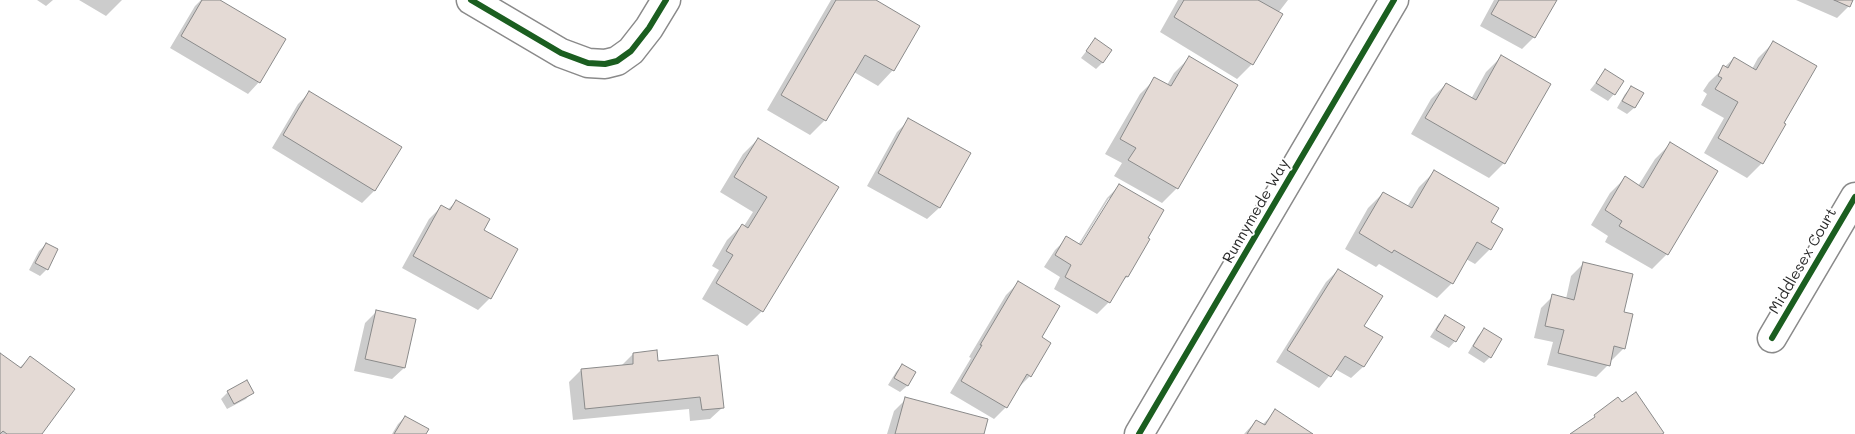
<!DOCTYPE html>
<html>
<head>
<meta charset="utf-8">
<style>
  body { margin:0 }
  canvas { display:block; background:#fff }
</style>
</head>
<body>
<canvas width="1855" height="434"></canvas>
<script>
const c = document.querySelector('canvas').getContext('2d');
c.lineJoin = 'round';
function fill(path, color) { c.fillStyle = color; c.fill(path, 'evenodd'); }
const shape = rows => new Path2D(rows.map(r => 'M' + r).join(''));
function strokePath(path, color, width, dash) { c.strokeStyle = color; c.lineWidth = width; c.lineCap = dash ? 'butt' : 'round'; c.setLineDash(dash || []); c.stroke(path); }
function label(font, color, halo, rows, align = 'center') {
  c.font = font + ' Mali,sans-serif'; c.lineWidth = 4; c.setLineDash([]); c.textBaseline = 'middle'; c.strokeStyle = halo; c.fillStyle = color; for (const [text, x, y, turn = 0] of rows) {
    c.save(); c.translate(x, y); c.rotate((+turn || 0) * Math.PI / 180); c.textAlign = isNaN(turn) ? turn : align; if (halo) c.strokeText(text, 0, 0); c.fillText(text, 0, 0); c.restore();
  }
}
const shadow = shape([
  [37,0,53,0,46,6],
  [79,0,122,0,106,16],
  [201,0,218,0,259,82,248,94,170,48,195,6],
  [831,0,874,0,919,26,893,70,878,86,854,72,825,120,810,135,767,110],
  [1178,0,1288,0,1278,13,1252,64,1237,79,1160,32],
  [1494,0,1556,0,1534,37,1522,49,1480,26],
  [1796,0,1852,0,1849,6,1837,18],
  [1095,40,1103,62,1096,69,1081,58],
  [1773,43,1782,123,1762,163,1747,178,1704,153,1724,118,1701,105,1707,94,1703,91,1709,82,1734,58,1752,69,1758,58],
  [1501,57,1504,163,1489,178,1411,134,1431,99,1446,84,1471,99,1486,72],
  [1189,58,1177,188,1162,203,1114,176,1122,163,1105,154,1140,94,1155,79,1167,85,1174,73],
  [1605,71,1614,94,1608,101,1590,90],
  [1631,88,1642,94,1634,108,1627,114,1617,108,1625,94],
  [309,93,401,147,374,191,362,203,272,148,298,104],
  [909,120,969,153,939,208,927,219,867,186,897,132],
  [758,139,838,187,762,311,747,326,702,299,719,270,712,266,727,240,742,225,744,226,753,212,720,192,743,154],
  [1670,144,1667,254,1652,269,1605,242,1608,236,1591,225,1610,193,1625,178,1638,186,1655,159],
  [1434,172,1489,222,1490,249,1475,264,1466,259,1452,283,1437,298,1379,264,1376,267,1345,249,1368,208,1383,193,1407,207,1419,187],
  [1119,186,1127,277,1119,284,1109,302,1097,314,1054,289,1060,277,1044,267,1055,250,1067,238,1078,245,1107,198],
  [1109,198,1112,198,1079,251,1077,250],
  [456,202,482,230,490,298,478,310,402,268,429,219,441,207,447,210],
  [46,244,47,269,40,276,29,270,39,251],
  [1583,264,1622,313,1624,348,1612,360,1610,360,1608,365,1596,377,1547,365,1553,342,1534,338,1541,308,1553,296,1566,299,1571,276],
  [1338,270,1363,326,1381,337,1363,367,1351,378,1335,369,1319,388,1276,362,1326,282],
  [1018,283,1040,337,1030,376,1018,388,1006,407,994,419,950,393,971,358,969,357,1006,295],
  [377,311,404,368,392,379,354,371,365,323],
  [1445,317,1455,341,1449,348,1430,337,1439,323],
  [1484,330,1490,357,1484,363,1468,353,1478,336],
  [0,354,19,368,30,358,40,434,0,434],
  [633,354,657,363,722,408,710,419,690,421,689,409,573,420,569,382,581,370,620,367],
  [902,365,914,372,907,386,900,392,888,385,896,372],
  [228,392,252,392,246,399,227,409,221,399],
  [906,399,982,434,887,434,894,411],
  [1276,411,1311,434,1244,434,1256,421,1262,425],
  [405,417,425,434,392,434,398,424]
]);
const building = shape([
  [202,0,220,0,286,39,260,83,181,36,202,0],
  [836,0,876,0,920,26,894,71,865,55,826,121,781,95,836,0],
  [1184,0,1258,0,1283,14,1253,65,1174,17,1184,0],
  [1499,0,1557,0,1535,38,1491,14,1499,0],
  [1834,0,1853,0,1850,7,1834,0],
  [1095,38,1112,50,1103,63,1086,51,1095,38],
  [1773,41,1817,66,1784,123,1786,124,1763,164,1718,138,1738,102,1715,89,1722,78,1718,76,1723,65,1728,68,1734,57,1756,70,1773,41],
  [1501,55,1551,84,1505,164,1425,118,1446,83,1476,100,1501,55],
  [1189,56,1238,85,1178,189,1128,160,1136,148,1120,139,1154,77,1171,86,1189,56],
  [1605,69,1624,81,1615,95,1596,83,1605,69],
  [1631,86,1644,93,1635,108,1622,101,1631,86],
  [309,91,402,147,375,191,283,135,309,91],
  [908,118,971,153,940,208,878,173,908,118],
  [758,138,839,187,763,312,716,283,733,255,726,251,742,224,748,228,767,197,734,177,758,138],
  [1670,142,1718,171,1668,255,1619,226,1622,221,1605,210,1625,176,1643,188,1670,142],
  [1434,170,1499,208,1491,222,1503,229,1491,250,1477,242,1453,284,1394,250,1392,253,1359,233,1383,192,1412,208,1434,170],
  [1119,184,1164,210,1148,238,1150,239,1128,277,1126,276,1110,303,1065,277,1071,265,1055,255,1066,236,1081,245,1119,184],
  [456,200,490,219,484,230,518,249,491,299,413,256,441,205,450,210,456,200],
  [46,243,58,249,48,270,35,263,46,243],
  [1583,262,1633,274,1624,312,1633,314,1625,349,1614,346,1610,366,1558,353,1564,330,1545,326,1552,294,1574,300,1583,262],
  [1338,269,1383,296,1364,326,1383,337,1364,367,1345,356,1331,377,1287,350,1338,269],
  [1018,281,1060,306,1042,337,1051,343,1031,377,1027,374,1007,408,961,381,982,345,980,345,1018,281],
  [376,310,416,319,405,368,365,359,376,310],
  [1445,315,1465,327,1456,342,1436,330,1445,315],
  [1484,328,1502,339,1491,358,1473,346,1484,328],
  [657,350,658,361,718,355,724,408,702,410,700,397,585,409,581,369,633,364,633,353,657,350],
  [0,353,21,368,30,356,75,389,42,434,7,434,3,431,0,434,0,353],
  [902,364,916,372,908,386,894,378,902,364],
  [247,380,254,393,234,404,227,391,247,380],
  [1636,392,1664,433,1662,434,1570,434,1595,417,1594,415,1618,397,1622,402,1636,392],
  [905,397,988,419,984,434,895,434,905,397],
  [1275,409,1313,434,1247,434,1256,420,1265,425,1275,409],
  [405,416,429,429,426,434,394,434,405,416]
]);
const street = shape([
  [471,0,561,53,588,63,605,64,617,61,631,51,649,28,666,0],
  [1772,338,1855,197],
  [1139,434,1394,0]
]);
const cycleway = shape([
  [471,0,561,53,588,63,605,64,617,61,631,51,649,28,666,0],
  [1772,338,1855,197],
  [1139,434,1394,0]
]);
const streetNames = [
  ["Runnymede Way",1256,211,-60],
  ["Middlesex Court",1803,261,-60]
];
fill(shadow, '#0003');
fill(building, '#e4dad5');
strokePath(building, '#8a8a8a', 1);
strokePath(street, '#8a8a8a', 31);
strokePath(street, '#fff', 28);
strokePath(cycleway, '#1b5e20', 6);
label('15px', '#2b2b2b', '#fff', streetNames);
</script>
</body>
</html>
